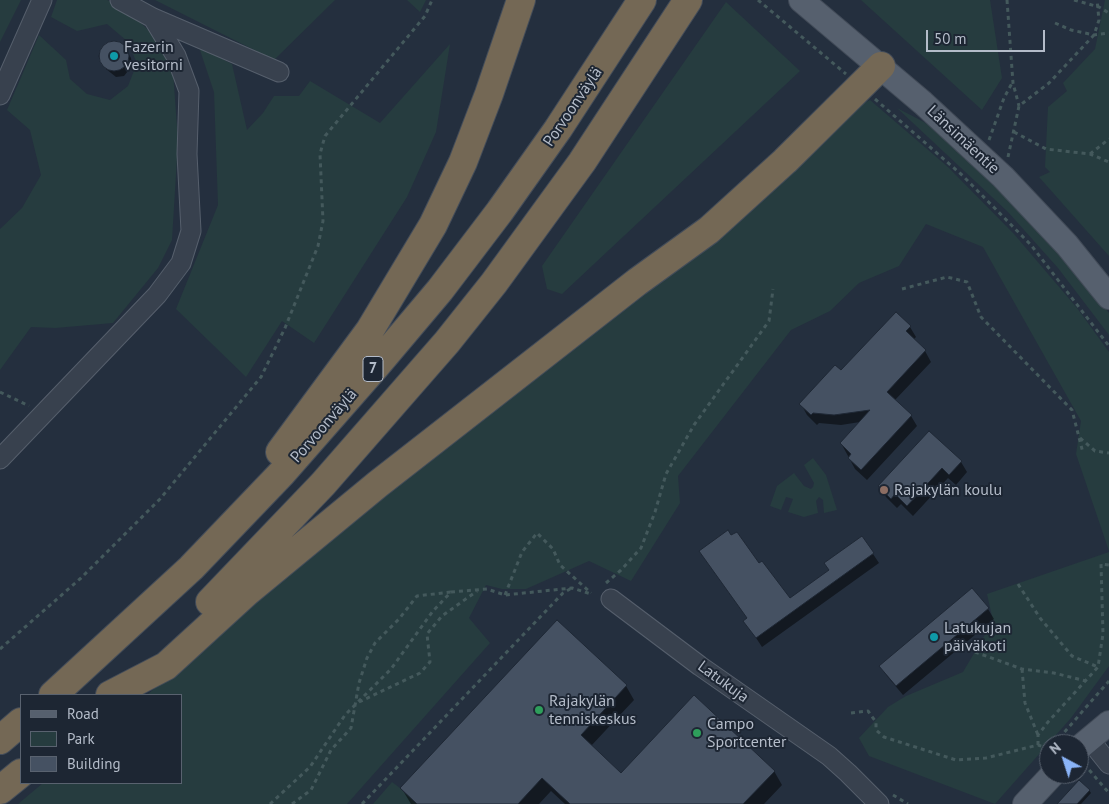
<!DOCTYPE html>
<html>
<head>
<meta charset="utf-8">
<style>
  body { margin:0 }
  #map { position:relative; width:1109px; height:804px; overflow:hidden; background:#242f3e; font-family:"PT Sans",sans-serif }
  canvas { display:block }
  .legend { position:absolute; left:20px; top:694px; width:162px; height:90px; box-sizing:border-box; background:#1d2633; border:1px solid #59626f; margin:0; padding:6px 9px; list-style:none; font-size:15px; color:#b4bcc9 }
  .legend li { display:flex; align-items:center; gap:10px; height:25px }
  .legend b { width:25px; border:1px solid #59626f }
  .north { position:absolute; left:1039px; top:734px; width:50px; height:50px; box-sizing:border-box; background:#1d2633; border:1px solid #59626f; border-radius:50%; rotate:320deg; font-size:14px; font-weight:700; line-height:20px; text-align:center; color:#b4bcc9 }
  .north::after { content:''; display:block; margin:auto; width:18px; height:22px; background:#8ab4f8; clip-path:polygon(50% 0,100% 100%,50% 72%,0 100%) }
  .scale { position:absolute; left:926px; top:30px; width:119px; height:22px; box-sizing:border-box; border:2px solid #b4bcc9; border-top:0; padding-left:6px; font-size:15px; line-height:18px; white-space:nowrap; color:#b4bcc9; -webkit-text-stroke:4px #1d2633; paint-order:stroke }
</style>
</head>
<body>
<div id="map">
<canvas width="1109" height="804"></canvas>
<ul class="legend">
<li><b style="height:6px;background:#56606e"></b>Road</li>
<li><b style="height:14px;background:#263c3f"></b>Park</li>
<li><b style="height:14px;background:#455162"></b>Building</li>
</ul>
<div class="north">N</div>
<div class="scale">50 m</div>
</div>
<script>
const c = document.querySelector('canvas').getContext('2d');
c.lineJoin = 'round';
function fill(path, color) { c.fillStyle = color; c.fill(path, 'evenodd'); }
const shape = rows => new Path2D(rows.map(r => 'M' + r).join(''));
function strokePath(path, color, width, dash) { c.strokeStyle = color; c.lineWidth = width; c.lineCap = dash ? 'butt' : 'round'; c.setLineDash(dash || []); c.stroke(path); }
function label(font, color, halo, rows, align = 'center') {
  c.font = font + ' "PT Sans",sans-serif'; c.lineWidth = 4; c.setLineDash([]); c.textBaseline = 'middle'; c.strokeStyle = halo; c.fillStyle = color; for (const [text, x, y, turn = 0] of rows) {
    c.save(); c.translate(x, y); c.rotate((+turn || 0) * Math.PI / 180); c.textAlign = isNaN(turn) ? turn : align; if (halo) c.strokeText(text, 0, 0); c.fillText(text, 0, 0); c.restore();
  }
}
const green = shape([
  [0,0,21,0,0,42],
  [57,0,107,0,125,7,155,37,173,71,178,141,172,240,158,268,113,323,55,328,31,327,0,370,0,229,22,208,41,175,30,130,7,110,39,35,66,60,70,79,87,94,110,100,128,86,137,63,127,41,107,24,77,31,51,17],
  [155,0,335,0,274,60],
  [407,0,426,0,420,12],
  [861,0,990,0,1002,78,982,110],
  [1105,0,1109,0,1109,256,1039,177,1050,172,1045,167,1048,107,1067,91,1063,83,1095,49],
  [726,2,800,71,562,294,547,289,542,266],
  [450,44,436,132,407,197,314,343,282,321,246,377,176,309,218,205,214,92,199,47,232,64,247,130,263,113,274,96,299,96,310,81,380,123],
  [870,100,948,167,1014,234,1077,308,1109,352,1109,551,1076,454,1081,421,983,247,926,224,899,266,859,283,830,311,791,330,678,476,680,503,631,581,589,561,526,589,502,589,486,585,469,618,490,643,347,804,18,804,43,783,181,783,181,695,147,695,286,574,544,365,719,238,778,186,848,113,858,106],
  [897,108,924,122,953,144,1009,196,1071,263,1109,313,1109,335,1058,268,1008,212],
  [813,458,826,475,837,510,824,513,823,500,819,497,816,501,818,513,804,517,788,512,793,499,786,497,781,510,770,506,777,486,794,473,804,486,811,489,813,487,814,483,804,465],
  [1109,552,1109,666,1071,718,995,804,869,756,859,738,888,707,906,696,963,672,993,621,987,594],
  [392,782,400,788,417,804,373,804]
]);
const shadow = shape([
  [117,43,127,51,131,58,132,66,124,76,116,77,106,69,102,62,101,53,105,46],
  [910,327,916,337,913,340,925,351,931,362,895,400,911,416,917,426,867,480,855,469,841,443,860,422,841,425,819,423,817,425,807,415,801,404,841,372],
  [961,462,967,472,956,485,948,478,913,516,901,504,897,508,886,497,880,487],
  [873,554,879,563,762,647,745,621,748,619,759,564,790,600,830,570],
  [988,609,994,619,903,695,887,676,881,666],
  [557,622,626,686,634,700,591,746,622,775,774,771,782,785,764,804,565,804,551,791,539,804,411,804,402,789],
  [1089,790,1091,793,1081,804,1059,804]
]);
const building = shape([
  '99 56a15 15 0 1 1 30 0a15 15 0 1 1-30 0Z',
  [896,312,911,326,906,331,926,350,887,392,912,415,861,470,848,458,851,454,840,443,870,410,834,415,813,413,811,415,799,404,835,365,841,370,896,312],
  [929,431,962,461,949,475,942,468,907,506,895,494,891,499,878,486,929,431],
  [728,530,731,535,737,532,759,563,762,561,790,598,829,570,824,563,862,536,874,553,756,638,743,621,747,618,699,551,728,530],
  [972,588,989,608,896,686,879,666,972,588],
  [557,620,627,685,581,735,621,773,694,695,775,771,743,804,570,804,542,778,518,804,417,804,400,788,557,620],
  [1079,780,1090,790,1077,804,1057,804,1079,780]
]);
const path = shape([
  [758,0,846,74],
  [1007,0,1013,83,1019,106],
  [1074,0,1099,7,1109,13],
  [1055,23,1071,30,1094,35,1109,33],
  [875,99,962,175,1031,245,1109,346],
  [1014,132,1046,149,1090,154,1109,162],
  [989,140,1004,98,1012,83],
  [1090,154,1109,139],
  [1008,157,1019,106,1049,83,1094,35,1099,20,1097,0],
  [902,289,947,277,967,282,981,317,1072,410,1083,453],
  [0,392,29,406],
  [1080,438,1095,451,1109,453],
  [606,583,621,570,641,548,655,512,666,474,694,425,769,321,773,289],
  [1018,584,1040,618,1072,656,1098,667],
  [505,595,522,552,537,533,553,549,560,565,591,593],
  [0,649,81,578,160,499,261,377,285,328,318,246,323,221,320,154,325,136,425,16,432,0],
  [975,652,1022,669,1054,673,1086,681],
  [1022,669,1025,703,1038,735],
  [359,702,420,673,430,662,427,634,442,616,477,591],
  [851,713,868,711,876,722,876,730,884,737,956,760,986,758,1038,745,1049,749],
  [1054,744,1109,681],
  [1038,745,1038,735,1048,722,1098,667,1103,634,1101,564,1109,565],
  [1084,764,1109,793],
  [893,795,908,804],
  [270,804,310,767,345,715,391,669,433,611,451,592,487,589,505,595,572,588,591,594],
  [292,804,311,790,331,750,351,728,359,683,367,658,375,643,399,619,417,596,451,592],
  [362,804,563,593,570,589]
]);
const minor = shape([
  [120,0,153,18,279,72],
  [0,95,42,0],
  [0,459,157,295,181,263,191,231,187,154,189,91,176,56,153,18],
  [611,599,700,666,829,756,848,773,879,804],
  [1089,739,1109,764]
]);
const major = shape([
  [801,0,923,103,1003,177,1067,245,1109,297],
  [1079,748,1109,723],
  [1025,804,1053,774]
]);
const highway = shape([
  [280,452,370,330,433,225,463,162,489,94,521,0],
  [210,602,323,484,447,342,494,283,582,162,688,0],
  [53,695,191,568,282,473,375,367,440,290,500,211,558,129,642,0],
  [110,695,166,666,247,592,378,484,637,282,709,230,785,161,881,66],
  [0,740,21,722],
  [0,790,21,773]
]);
const markers = [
  [114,56,5,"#0f9aa8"],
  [884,490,5,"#8d6e63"],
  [934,637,5,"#0f9aa8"],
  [539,710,5,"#2e9e5b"],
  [697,733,5,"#2e9e5b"]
];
const shields = [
  [373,369,20]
];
const shieldNames = [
  ["7",373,369]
];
const poiNames = [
  ["Fazerin",124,47],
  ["vesitorni",124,65],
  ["Rajakylän koulu",894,490],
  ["Latukujan",944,628],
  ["päiväkoti",944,646],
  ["Rajakylän",549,701],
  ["tenniskeskus",549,719],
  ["Campo",707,724],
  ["Sportcenter",707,742]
];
const streetNames = [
  ["Porvoonväylä",573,107,-56],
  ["Länsimäentie",963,140,43],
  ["Porvoonväylä",324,426,-49],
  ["Latukuja",723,682,36]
];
fill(green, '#263c3f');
fill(shadow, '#0007');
fill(building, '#455162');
strokePath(building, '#1f2835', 1);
strokePath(minor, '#565f6c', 21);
strokePath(major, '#414a57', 26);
strokePath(highway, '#434c59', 30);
strokePath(path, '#44595c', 3, [4, 4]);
strokePath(minor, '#38414e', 19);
strokePath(major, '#56606e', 24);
strokePath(highway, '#746855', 28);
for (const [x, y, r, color] of markers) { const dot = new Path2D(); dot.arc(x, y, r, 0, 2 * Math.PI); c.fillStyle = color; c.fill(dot); strokePath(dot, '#1d2633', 2); }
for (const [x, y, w] of shields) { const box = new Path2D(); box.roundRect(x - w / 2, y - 12.5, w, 25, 4); c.fillStyle = '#1d2633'; c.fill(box); strokePath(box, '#b4bcc9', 1); }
label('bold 15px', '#b4bcc9', null, shieldNames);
label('16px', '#b4bcc9', '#1d2633', poiNames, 'left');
label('16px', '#b4bcc9', '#1d2633', streetNames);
</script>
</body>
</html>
